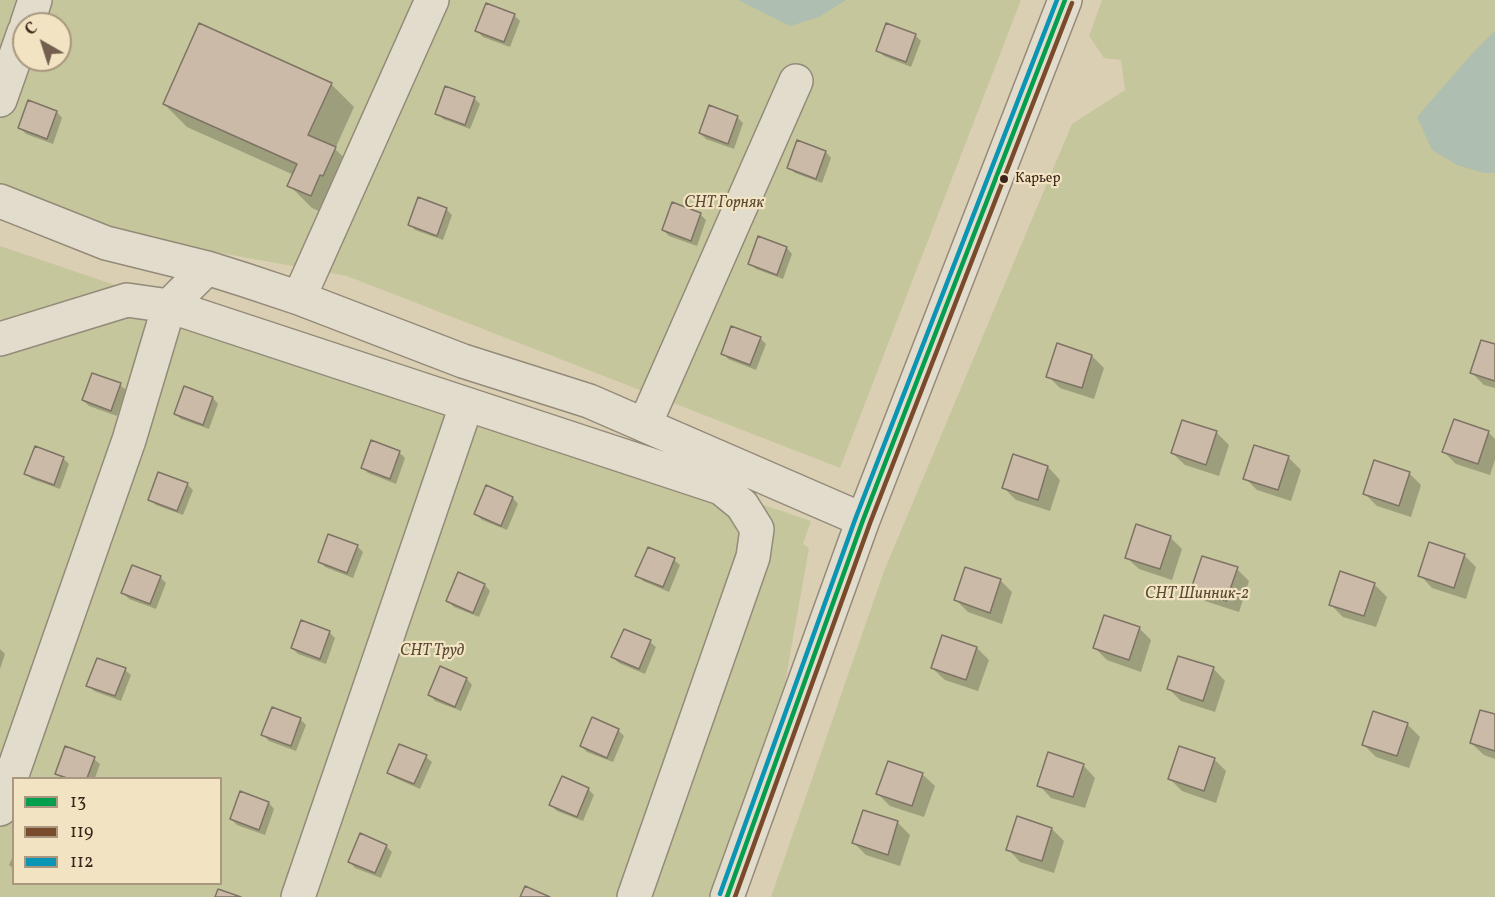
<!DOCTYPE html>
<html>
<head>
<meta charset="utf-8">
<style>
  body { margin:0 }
  #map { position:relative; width:1495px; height:897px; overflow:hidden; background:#dbcfb3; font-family:Vollkorn,serif }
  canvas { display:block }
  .legend { position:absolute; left:12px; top:777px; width:210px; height:108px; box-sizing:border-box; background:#f2e4c3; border:2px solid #a9977f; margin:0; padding:8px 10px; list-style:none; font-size:18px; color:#3c2319 }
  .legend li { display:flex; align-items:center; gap:12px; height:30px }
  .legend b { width:30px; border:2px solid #a9977f }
  .north { position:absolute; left:12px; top:12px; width:60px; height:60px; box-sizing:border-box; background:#f2e4c3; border:2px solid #a9977f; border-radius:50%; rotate:321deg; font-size:16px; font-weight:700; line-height:24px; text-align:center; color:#3c2319 }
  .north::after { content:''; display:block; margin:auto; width:21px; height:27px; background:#745f4f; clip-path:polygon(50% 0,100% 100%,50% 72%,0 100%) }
</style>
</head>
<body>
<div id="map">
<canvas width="1495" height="897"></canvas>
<ul class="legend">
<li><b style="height:8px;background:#039f4e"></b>13</li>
<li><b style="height:8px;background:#7a4b2a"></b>119</li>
<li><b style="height:8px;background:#0995b3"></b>112</li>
</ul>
<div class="north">С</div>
</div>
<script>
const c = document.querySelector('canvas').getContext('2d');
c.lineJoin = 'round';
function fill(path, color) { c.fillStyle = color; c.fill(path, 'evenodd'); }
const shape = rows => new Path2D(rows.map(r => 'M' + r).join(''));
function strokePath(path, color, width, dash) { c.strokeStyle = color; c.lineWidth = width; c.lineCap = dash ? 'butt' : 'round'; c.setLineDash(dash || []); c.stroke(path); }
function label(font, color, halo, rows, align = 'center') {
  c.font = font + ' Vollkorn,serif'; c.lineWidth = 4.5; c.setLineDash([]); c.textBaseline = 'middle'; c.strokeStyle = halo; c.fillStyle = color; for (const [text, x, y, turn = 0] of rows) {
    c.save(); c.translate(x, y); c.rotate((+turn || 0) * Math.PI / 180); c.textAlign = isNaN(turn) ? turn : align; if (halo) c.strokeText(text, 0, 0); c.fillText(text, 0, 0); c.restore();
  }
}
const green = shape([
  [0,0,1021,0,840,468,347,276,0,213],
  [24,24,60,24,60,60,24,60],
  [1102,0,1495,0,1495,897,771,897,884,571,1072,124,1125,90,1121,60,1104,58,1089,36],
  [0,246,811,521,803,544,809,548,785,683,709,897,0,897],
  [14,778,220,778,220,884,14,884]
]);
const water = shape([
  [738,0,846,0,819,17,790,26],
  [1495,31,1495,173,1484,173,1457,165,1432,150,1417,117,1470,56]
]);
const shadow = shape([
  [514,15,520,21,510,47,483,37,477,31],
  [915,35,921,41,911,67,884,56,878,50],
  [331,84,354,107,335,149,358,171,334,218,312,208,289,185,294,175,187,127,164,104],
  [474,98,480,104,470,129,443,119,437,113],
  [29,102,57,112,62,118,53,144,26,134,20,128],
  [737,117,743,123,734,149,706,139,700,133],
  [826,152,831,158,822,183,795,173,789,168],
  [446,209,452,215,443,240,415,230,410,225],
  [700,214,706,220,697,246,669,236,663,230],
  [787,248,792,254,783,279,756,269,750,264],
  [760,338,766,344,756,370,728,359,723,353],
  [1495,346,1495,388,1484,385,1472,373],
  [1092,356,1104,368,1094,399,1060,388,1048,376],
  [120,385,126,390,117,416,89,406,83,400],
  [213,398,218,404,209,429,181,419,175,414],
  [1183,422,1217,433,1229,445,1219,476,1185,465,1172,453],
  [1488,432,1495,439,1495,460,1490,475,1456,464,1444,452],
  [1255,447,1289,458,1301,470,1291,501,1257,490,1245,478],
  [399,452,405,458,396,484,368,473,363,468],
  [1014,456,1048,467,1060,480,1050,511,1016,500,1004,488],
  [63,458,69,464,60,489,32,479,26,473],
  [1409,473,1421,485,1411,517,1377,506,1365,494],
  [187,484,193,490,183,515,156,505,150,499],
  [487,487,513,498,518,504,507,530,482,520,476,514],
  [1170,537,1182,549,1172,580,1139,569,1126,557],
  [357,546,363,552,353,578,325,567,320,561],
  [1464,555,1476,567,1466,599,1432,588,1420,575],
  [674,560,680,565,669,592,643,581,637,575],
  [1237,569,1249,581,1239,612,1205,601,1193,589],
  [459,574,485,585,490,591,479,617,454,607,448,601],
  [160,577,166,583,156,609,129,599,123,593],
  [1000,580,1012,592,1002,624,968,612,956,600],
  [1374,584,1387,597,1376,627,1343,617,1330,604],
  [1139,628,1151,640,1141,672,1107,660,1095,648],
  [329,632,335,638,326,664,298,654,292,648],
  [650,642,656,647,645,674,619,663,613,657],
  [977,648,989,660,978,691,945,680,932,668],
  [0,649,5,654,0,669],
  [441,668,467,679,472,685,461,711,435,701,430,695],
  [1213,668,1225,681,1215,712,1181,701,1169,689],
  [125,670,131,675,121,701,94,691,88,685],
  [1495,716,1495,759,1484,755,1471,743],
  [300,719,306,725,296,751,269,741,263,735],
  [1407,724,1420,737,1409,768,1376,757,1363,744],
  [618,730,624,736,613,762,587,752,581,746],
  [426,757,432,762,420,789,395,778,389,772],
  [94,759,100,764,95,778,62,778,57,774],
  [1214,759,1226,771,1216,803,1182,791,1170,779],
  [1083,765,1095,778,1085,808,1051,798,1039,785],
  [922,774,935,786,924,817,890,806,878,794],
  [588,789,594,795,583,821,557,811,551,805],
  [241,793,269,803,274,809,265,835,237,825,231,819],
  [864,812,898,823,910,835,900,866,866,855,854,843],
  [1052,829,1064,841,1054,873,1020,862,1008,849],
  [386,846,392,852,381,878,355,868,350,862],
  [14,854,14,869,9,865]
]);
const building = shape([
  [486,3,515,14,504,42,475,31,486,3],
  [199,23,332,83,308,135,336,147,323,176,320,175,311,196,287,186,297,164,163,104,199,23],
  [886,23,916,34,906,62,876,51,886,23],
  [445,86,475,97,465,125,435,114,445,86],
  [28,100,57,111,47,139,18,128,28,100],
  [709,105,738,116,728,144,699,133,709,105],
  [797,140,826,151,816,179,787,168,797,140],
  [418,197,447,208,437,236,408,225,418,197],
  [672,202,701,213,691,241,662,230,672,202],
  [758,236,787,247,777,275,748,264,758,236],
  [731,326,761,337,750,365,721,354,731,326],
  [1481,340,1495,344,1495,381,1470,373,1481,340],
  [1057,343,1092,355,1082,388,1046,377,1057,343],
  [92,373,121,383,111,411,82,400,92,373],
  [184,386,213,397,203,425,174,414,184,386],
  [1454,419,1489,431,1478,464,1442,452,1454,419],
  [1182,420,1217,431,1206,465,1171,453,1182,420],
  [371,440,400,451,390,479,361,468,371,440],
  [1254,445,1289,456,1278,490,1243,479,1254,445],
  [35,446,64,457,54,485,24,474,35,446],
  [1013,454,1048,466,1038,500,1002,488,1013,454],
  [1374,460,1410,472,1399,506,1363,494,1374,460],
  [158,472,188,483,177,511,148,500,158,472],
  [486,485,513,497,501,526,474,514,486,485],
  [1136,524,1171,536,1160,569,1125,558,1136,524],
  [328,534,358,545,347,573,318,562,328,534],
  [1429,542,1465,554,1454,588,1418,576,1429,542],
  [648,547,675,558,663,587,635,576,648,547],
  [1202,556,1238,567,1226,601,1191,589,1202,556],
  [132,565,161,576,150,604,121,593,132,565],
  [965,567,1001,579,990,613,954,600,965,567],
  [1340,571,1375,583,1364,616,1329,605,1340,571],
  [458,572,485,584,473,613,446,601,458,572],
  [1104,615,1140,627,1129,660,1093,648,1104,615],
  [301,620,330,631,320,659,291,648,301,620],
  [624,629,651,640,639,669,611,657,624,629],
  [942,635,977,647,966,680,931,668,942,635],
  [1178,656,1214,667,1203,701,1167,689,1178,656],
  [97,658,126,668,115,696,86,686,97,658],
  [440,666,467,678,455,707,428,695,440,666],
  [272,707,301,718,291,746,261,735,272,707],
  [1480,710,1495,714,1495,751,1470,743,1480,710],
  [1373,711,1408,723,1397,756,1362,745,1373,711],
  [592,717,619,729,607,758,580,746,592,717],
  [399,744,427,755,414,784,387,773,399,744],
  [65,746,95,757,87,778,67,778,55,774,65,746],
  [1179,746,1215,758,1204,791,1168,779,1179,746],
  [1048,752,1084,764,1073,797,1037,786,1048,752],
  [888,761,923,773,912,806,876,794,888,761],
  [562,776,589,788,577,817,549,805,562,776],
  [240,791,269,802,259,830,230,819,240,791],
  [863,810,898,821,888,855,852,843,863,810],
  [1017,816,1052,828,1042,861,1006,850,1017,816],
  [360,833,387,845,375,873,348,862,360,833],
  [525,886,550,897,520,897,525,886],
  [218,889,241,897,215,897,218,889]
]);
const minor = shape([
  [27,24,35,0],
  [0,100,24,32],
  [0,201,106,243,207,268,245,280,299,298,463,361,589,401,863,520],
  [299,298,432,0],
  [0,339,127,300,169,306,721,488,742,505,757,529,753,557,634,897],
  [645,424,796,81],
  [0,809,129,440,169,306,207,268],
  [298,897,466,406],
  [727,897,863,520,1065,0]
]);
const bus1 = shape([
  [727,897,863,520,1065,0]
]);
const bus2 = shape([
  [735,897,870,523,1072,3]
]);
const bus3 = shape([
  [720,894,856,517,1057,0]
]);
const markers = [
  [1004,179,5,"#3c2319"]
];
const busNames = [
  ["Карьер",1015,179]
];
const parkNames = [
  ["СНТ Горняк",724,204],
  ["СНТ Шинник-2",1197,595],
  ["СНТ Труд",432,652]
];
fill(green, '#c5c69c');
fill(water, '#aebeb0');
fill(shadow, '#0003');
fill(building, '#cbbaa8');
strokePath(building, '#7e7364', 1.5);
strokePath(minor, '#948a79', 36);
strokePath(minor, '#e2dccd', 33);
strokePath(bus1, '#039f4e', 4.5);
strokePath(bus2, '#7a4b2a', 4.5);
strokePath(bus3, '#0995b3', 4.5);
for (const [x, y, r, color] of markers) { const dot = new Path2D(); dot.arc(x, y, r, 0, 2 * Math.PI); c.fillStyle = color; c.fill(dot); strokePath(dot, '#f2e4c3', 2); }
label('14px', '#3c2319', '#f2e4c3', busNames, 'left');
label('italic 16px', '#5a4a35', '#f2e4c3', parkNames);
</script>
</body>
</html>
